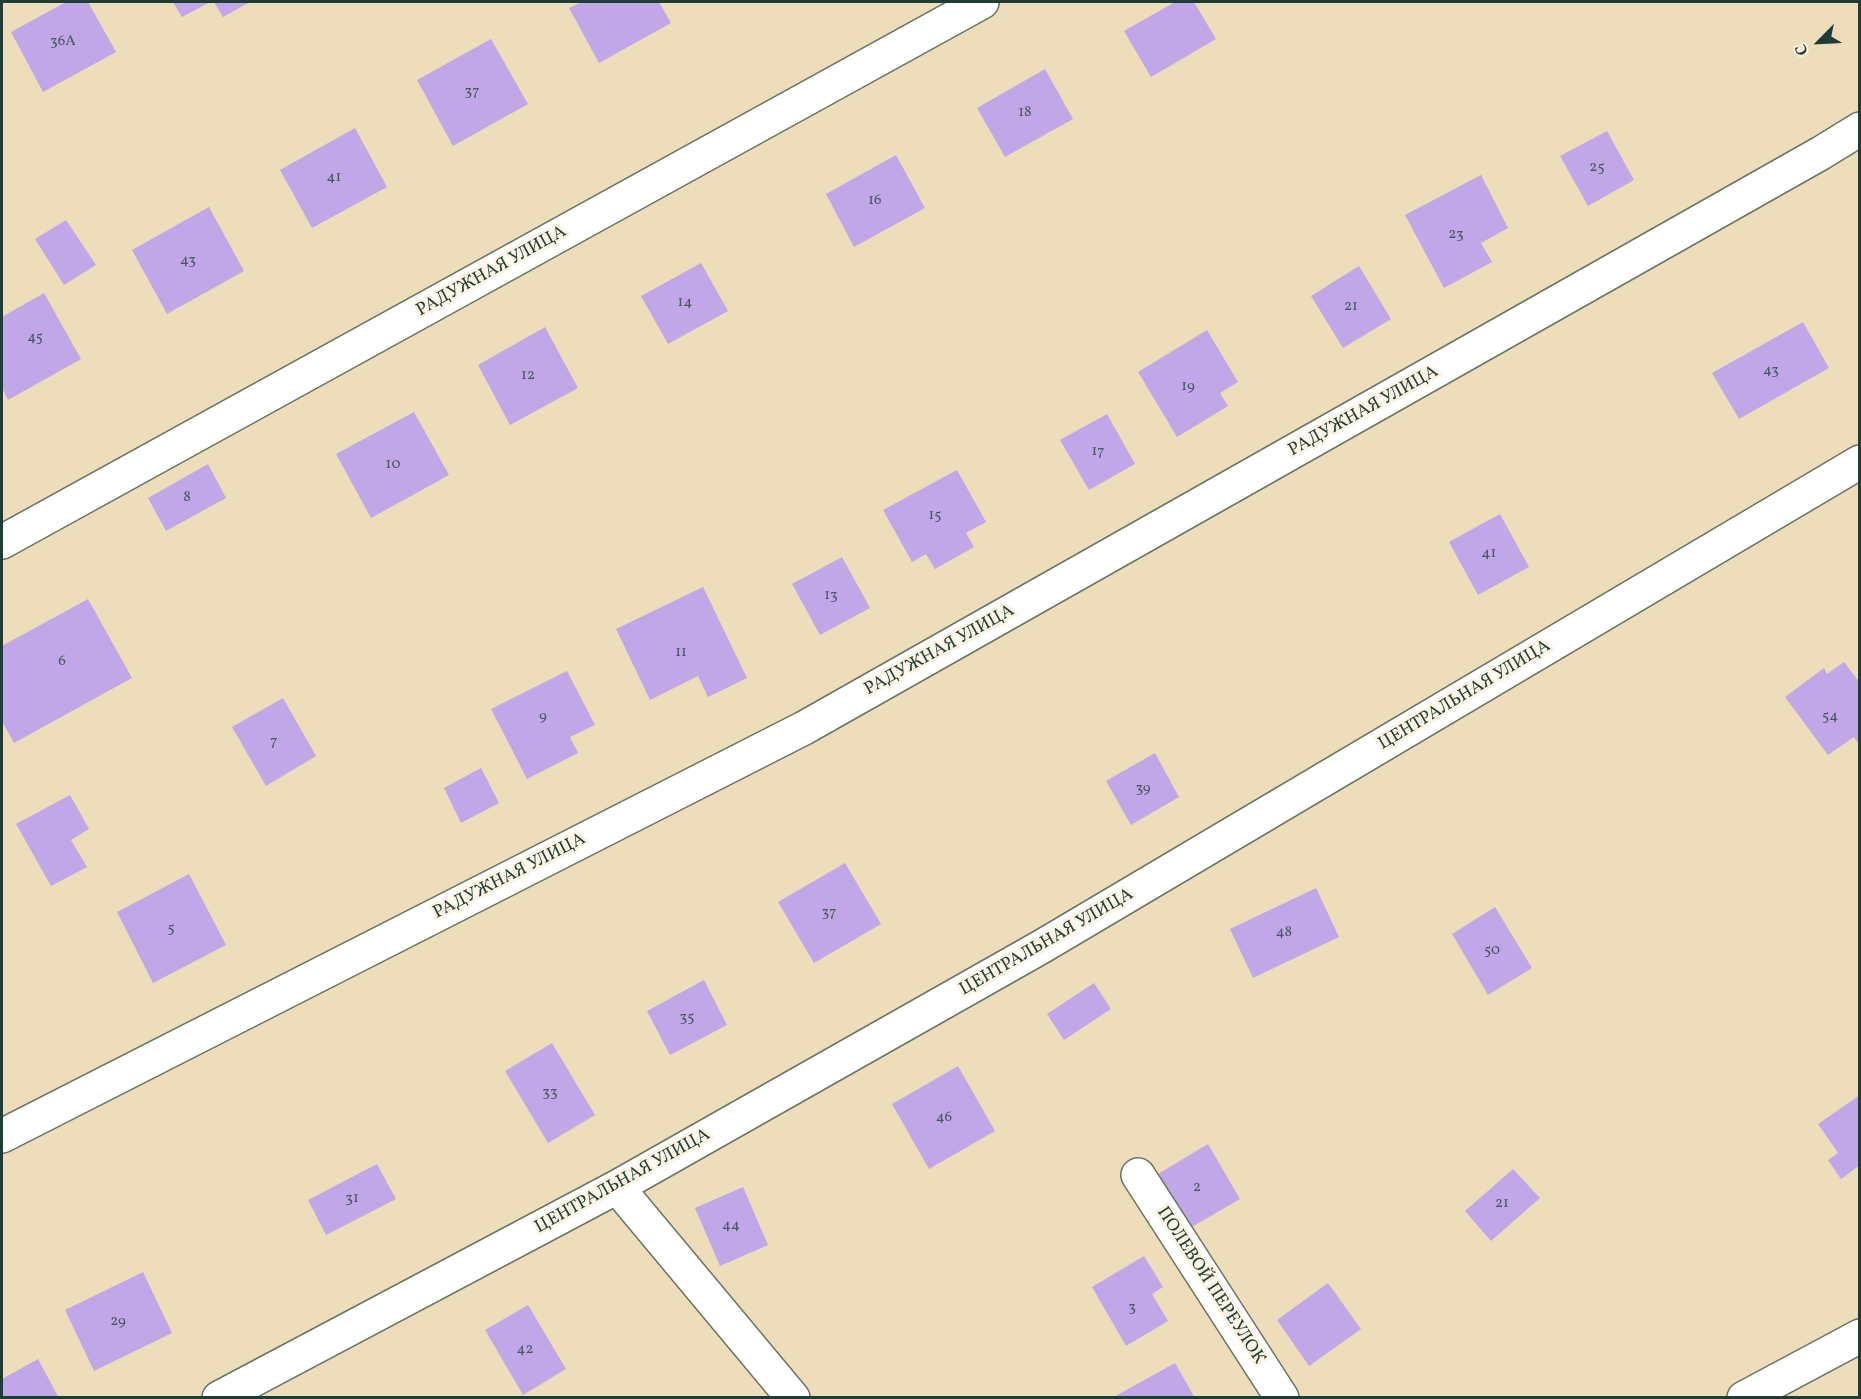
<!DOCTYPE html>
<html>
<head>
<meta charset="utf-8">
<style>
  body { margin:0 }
  #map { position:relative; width:1861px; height:1399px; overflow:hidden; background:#edb; font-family:Vollkorn,serif }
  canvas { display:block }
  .frame { position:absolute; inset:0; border:3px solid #1f3d34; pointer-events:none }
  .north { position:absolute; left:1789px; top:12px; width:60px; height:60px; -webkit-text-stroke:4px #fcf5e5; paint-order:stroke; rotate:246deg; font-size:16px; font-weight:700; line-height:24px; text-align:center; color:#1f3d34 }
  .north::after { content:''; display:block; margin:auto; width:21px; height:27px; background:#1f3d34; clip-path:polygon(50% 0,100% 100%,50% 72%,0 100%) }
</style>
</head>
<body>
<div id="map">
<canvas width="1861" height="1399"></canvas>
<div class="frame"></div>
<div class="north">С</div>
</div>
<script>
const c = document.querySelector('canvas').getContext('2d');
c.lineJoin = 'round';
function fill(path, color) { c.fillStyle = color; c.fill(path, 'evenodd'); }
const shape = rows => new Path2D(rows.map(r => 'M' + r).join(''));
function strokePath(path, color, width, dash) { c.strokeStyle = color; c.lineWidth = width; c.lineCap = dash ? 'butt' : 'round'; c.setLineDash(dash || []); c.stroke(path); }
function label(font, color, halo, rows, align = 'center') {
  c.font = font + ' Vollkorn,serif'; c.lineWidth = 6; c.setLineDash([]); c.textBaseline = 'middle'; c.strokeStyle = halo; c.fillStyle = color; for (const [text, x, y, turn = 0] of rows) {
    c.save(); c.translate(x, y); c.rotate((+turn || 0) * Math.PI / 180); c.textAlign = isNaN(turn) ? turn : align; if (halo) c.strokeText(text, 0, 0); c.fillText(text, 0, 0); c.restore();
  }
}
const building = shape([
  [66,2,88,2,116,52,43,92,11,32],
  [173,2,210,2,182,17],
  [214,2,250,2,223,17],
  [582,2,659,2,671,23,599,63,569,8],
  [1175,2,1194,2,1216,39,1151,77,1124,31],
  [491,39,528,104,453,146,417,80],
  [1045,69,1073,119,1005,157,977,108],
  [355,128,387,187,312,228,280,170],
  [1607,131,1634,180,1588,206,1560,156],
  [896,155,925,208,854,247,826,194],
  [1481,175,1508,228,1481,243,1492,262,1444,288,1405,215],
  [209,207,244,271,167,314,132,250],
  [66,220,96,265,64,285,35,239],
  [701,263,728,311,668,344,641,296],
  [1359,266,1391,319,1343,348,1311,296],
  [44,293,81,359,8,400,2,388,2,317],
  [1803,322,1829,368,1739,419,1712,373],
  [545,327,578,388,510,425,478,365],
  [1207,330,1238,382,1220,393,1228,406,1177,437,1138,372],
  [414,412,449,475,371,518,336,454],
  [1107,414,1135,464,1089,490,1060,440],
  [208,464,226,498,166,531,148,498],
  [957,470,986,522,966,533,974,547,935,569,926,554,912,562,883,510],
  [1500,514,1529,567,1478,595,1449,542],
  [842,557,870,608,820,635,792,584],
  [703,587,747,678,708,697,698,676,650,700,616,629],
  [88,599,132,678,14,743,2,721,2,646],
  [1844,662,1860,683,1860,742,1858,743,1854,737,1828,755,1785,697,1824,668,1827,674],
  [567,671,595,725,570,737,578,753,527,779,491,709],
  [283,698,316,756,266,786,232,727],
  [1155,753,1179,797,1131,825,1106,781],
  [481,768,499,803,461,823,444,788],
  [70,795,89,829,71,840,87,867,51,886,16,824],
  [845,863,881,924,814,963,778,902],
  [189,874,226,945,153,983,117,912],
  [1316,888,1339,937,1253,978,1230,929],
  [1495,907,1532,968,1488,995,1452,934],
  [704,980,727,1025,670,1055,647,1011],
  [1094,983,1111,1009,1064,1040,1047,1014],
  [552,1043,595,1115,548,1143,505,1071],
  [958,1066,995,1131,929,1169,892,1104],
  [1860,1095,1860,1165,1841,1179,1828,1160,1838,1153,1818,1124],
  [1208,1144,1240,1199,1185,1231,1153,1177],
  [377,1164,396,1199,326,1235,308,1200],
  [1513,1169,1540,1198,1491,1241,1465,1211],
  [743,1187,768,1245,720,1266,695,1208],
  [1144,1256,1163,1287,1152,1294,1168,1321,1126,1346,1092,1287],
  [143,1272,172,1333,94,1371,65,1310],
  [1328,1283,1361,1329,1309,1366,1277,1320],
  [528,1305,566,1369,523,1395,485,1330],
  [38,1359,59,1398,2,1398,2,1379],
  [1175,1363,1195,1398,1112,1398]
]);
const minor = shape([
  [2,542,982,2],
  [2,1136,804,728,1821,153,1860,129],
  [1138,1175,1282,1398],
  [617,1187,793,1398],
  [219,1398,617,1187,1041,947,1860,462],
  [1744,1398,1860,1336]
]);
const numberNames = [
  ["36А",63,42],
  ["37",472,92],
  ["18",1025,113],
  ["25",1597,168],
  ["41",334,178],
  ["16",875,201],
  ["23",1456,235],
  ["43",188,261],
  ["14",685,303],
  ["21",1351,307],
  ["45",35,338],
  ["43",1771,371],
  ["12",528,376],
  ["19",1188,387],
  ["17",1098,452],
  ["10",393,465],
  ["8",187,498],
  ["15",935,516],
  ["41",1489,554],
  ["13",831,596],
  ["11",681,653],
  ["6",62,662],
  ["9",543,717],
  ["54",1830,717],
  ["7",274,742],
  ["39",1143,789],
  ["37",829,913],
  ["5",171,929],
  ["48",1284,933],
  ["50",1492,951],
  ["35",687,1018],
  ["33",550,1093],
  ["46",944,1118],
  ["2",1197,1188],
  ["31",352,1199],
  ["21",1502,1204],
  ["44",731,1226],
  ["3",1132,1308],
  ["29",118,1322],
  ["42",525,1350]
];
const streetNames = [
  ["РАДУЖНАЯ УЛИЦА",492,272,-29],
  ["РАДУЖНАЯ УЛИЦА",1364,412,-29],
  ["РАДУЖНАЯ УЛИЦА",940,651,-29],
  ["ЦЕНТРАЛЬНАЯ УЛИЦА",1465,696,-31],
  ["РАДУЖНАЯ УЛИЦА",510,877,-27],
  ["ЦЕНТРАЛЬНАЯ УЛИЦА",1047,943,-30],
  ["ЦЕНТРАЛЬНАЯ УЛИЦА",623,1182,-29],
  ["ПОЛЕВОЙ ПЕРЕУЛОК",1210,1286,57]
];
fill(building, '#c1a6e8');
strokePath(minor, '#677563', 36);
strokePath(minor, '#fff', 33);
label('15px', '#485761', null, numberNames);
label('18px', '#1f3d34', '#fcf5e5', streetNames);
</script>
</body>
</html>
